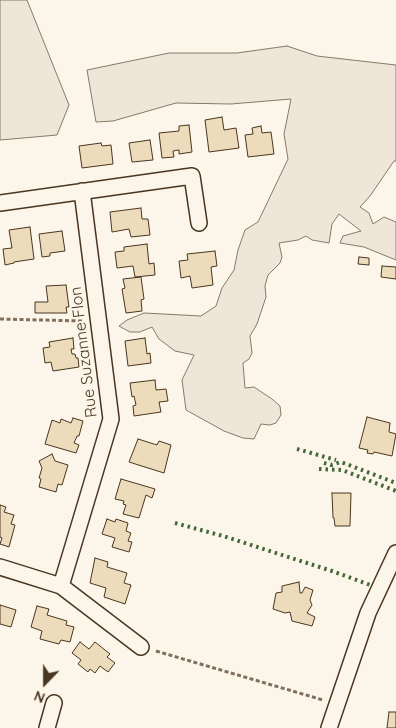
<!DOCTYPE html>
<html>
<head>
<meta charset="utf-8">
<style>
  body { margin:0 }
  #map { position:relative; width:396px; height:728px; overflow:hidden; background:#fbf6e9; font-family:Quicksand,sans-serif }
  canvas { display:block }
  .north { position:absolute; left:20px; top:658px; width:50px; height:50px; -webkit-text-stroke:4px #fbf6e9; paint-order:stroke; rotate:202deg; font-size:14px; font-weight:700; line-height:20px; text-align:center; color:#4a3520 }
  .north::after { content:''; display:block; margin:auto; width:18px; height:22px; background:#4a3520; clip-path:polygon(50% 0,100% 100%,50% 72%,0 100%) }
</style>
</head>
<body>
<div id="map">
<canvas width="396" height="728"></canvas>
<div class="north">N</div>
</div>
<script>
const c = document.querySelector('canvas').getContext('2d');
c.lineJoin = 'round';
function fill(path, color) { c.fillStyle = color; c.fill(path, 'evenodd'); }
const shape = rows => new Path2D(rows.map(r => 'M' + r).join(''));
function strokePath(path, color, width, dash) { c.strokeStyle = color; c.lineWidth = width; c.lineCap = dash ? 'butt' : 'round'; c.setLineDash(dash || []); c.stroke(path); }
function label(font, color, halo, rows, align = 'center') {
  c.font = font + ' Quicksand,sans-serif'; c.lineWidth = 4; c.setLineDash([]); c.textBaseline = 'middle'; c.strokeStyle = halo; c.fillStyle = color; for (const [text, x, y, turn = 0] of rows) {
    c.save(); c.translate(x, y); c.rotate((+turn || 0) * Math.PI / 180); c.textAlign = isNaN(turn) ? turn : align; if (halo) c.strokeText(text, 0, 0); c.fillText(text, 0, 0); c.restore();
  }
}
const green = shape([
  [0,0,27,0,69,105,57,135,0,140,0,0],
  [287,46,317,56,396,65,396,161,394,161,370,196,360,207,369,213,373,224,384,217,396,222,396,260,364,247,340,243,343,236,361,231,339,214,332,224,329,243,312,240,306,236,298,240,279,243,282,257,280,263,268,275,265,286,266,297,257,324,250,336,252,353,249,359,243,363,245,388,254,387,272,399,280,406,281,415,276,423,270,425,261,424,254,439,243,438,224,431,186,410,182,380,194,355,175,351,159,339,152,327,140,332,130,332,119,326,127,320,144,313,201,316,216,306,222,288,234,270,238,250,245,230,258,222,288,159,284,134,291,99,231,104,176,103,113,121,96,122,87,70,169,53,237,53,287,46]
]);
const building = shape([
  [222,117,224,130,236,128,239,148,209,152,205,120,222,117],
  [189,125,192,152,179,154,179,150,173,151,174,157,162,158,159,133,179,131,179,126,189,125],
  [261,126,262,133,271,132,274,154,248,157,245,135,253,134,252,128,261,126],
  [150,140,153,160,132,162,129,143,150,140],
  [101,143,102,146,111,145,113,164,82,168,79,146,101,143],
  [141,208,142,219,148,219,150,235,131,237,129,229,112,232,110,212,141,208],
  [30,227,34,259,14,262,14,263,5,265,3,249,12,248,9,230,30,227],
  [62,231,65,251,50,253,50,256,42,257,39,234,62,231],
  [147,244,149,264,154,263,155,275,135,277,133,266,117,268,115,252,124,251,124,247,147,244],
  [215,251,217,266,211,267,213,285,192,288,190,276,181,278,179,261,188,260,187,254,215,251],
  [359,257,369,258,369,265,358,264,359,257],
  [382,266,396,267,396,279,381,277,382,266],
  [141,277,144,299,141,300,142,311,126,313,122,289,125,288,123,279,141,277],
  [66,285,69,307,66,307,67,313,35,313,35,302,48,302,46,286,66,285],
  [73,338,74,349,71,349,72,354,75,354,76,358,78,358,79,367,53,371,51,362,45,363,43,348,50,347,49,342,73,338],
  [145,338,147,354,150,353,151,363,128,366,125,341,145,338],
  [155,380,156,390,166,389,168,401,159,402,161,412,134,416,133,406,136,405,134,396,132,397,130,383,155,380],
  [367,417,390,423,389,432,396,434,392,456,374,452,373,454,367,453,368,450,359,448,367,417],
  [73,418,83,421,79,436,77,436,74,443,79,445,76,453,45,444,52,420,60,423,61,419,71,423,73,418],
  [138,439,157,445,159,441,171,445,164,473,129,462,138,439],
  [52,454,55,461,68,465,62,485,58,484,56,492,39,487,41,479,39,478,42,468,39,461,52,454],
  [121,479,155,489,152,498,146,495,139,518,123,514,126,505,123,504,124,501,115,499,121,479],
  [332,493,351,493,350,526,335,526,334,518,333,518,332,493],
  [0,505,6,507,4,512,14,515,11,524,15,525,9,547,0,544,2,538,0,537,0,505],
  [107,519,115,522,116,519,128,523,126,531,131,533,128,541,132,542,129,552,112,547,115,538,102,534,107,519],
  [95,558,108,562,107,567,127,573,124,583,131,585,125,604,104,597,106,588,90,583,95,558],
  [299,582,300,593,302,593,305,587,313,590,310,600,312,605,307,613,315,617,312,626,292,621,290,612,285,613,273,609,276,593,282,592,282,586,299,582],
  [0,605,16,610,11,627,0,624,0,605],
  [37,606,49,609,47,615,67,621,66,625,74,627,70,642,61,640,59,644,40,639,42,631,31,627,37,606],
  [80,642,89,649,95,642,110,654,107,657,115,663,108,672,100,666,95,673,90,669,88,672,78,664,81,660,72,653,80,642],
  [389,712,396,712,396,728,387,728,389,712]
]);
const path = shape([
  [0,319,83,321],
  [156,651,323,700]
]);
const street = shape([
  [0,203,192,176,199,223],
  [0,567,61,586,141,647],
  [61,586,111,419,82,191],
  [47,728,54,703],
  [329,728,368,613,396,553]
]);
const hedge = shape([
  [297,449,336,460],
  [324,463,331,465,341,462,396,483],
  [319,469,342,470,396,491],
  [175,523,223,536,332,571,373,586]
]);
const streetNames = [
  ["Rue Suzanne Flon",84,352,-97]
];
fill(green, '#ede6d9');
strokePath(green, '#887966', 1);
fill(building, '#ecdcbc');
strokePath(building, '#4a3520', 1);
strokePath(street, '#4a3520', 18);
strokePath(path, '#7f6f5c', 3, [4, 2.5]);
strokePath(street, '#fbf6e9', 15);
strokePath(hedge, '#436837', 4, [2.5, 4]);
label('16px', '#4a3520', '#fbf6e9', streetNames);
</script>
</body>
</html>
